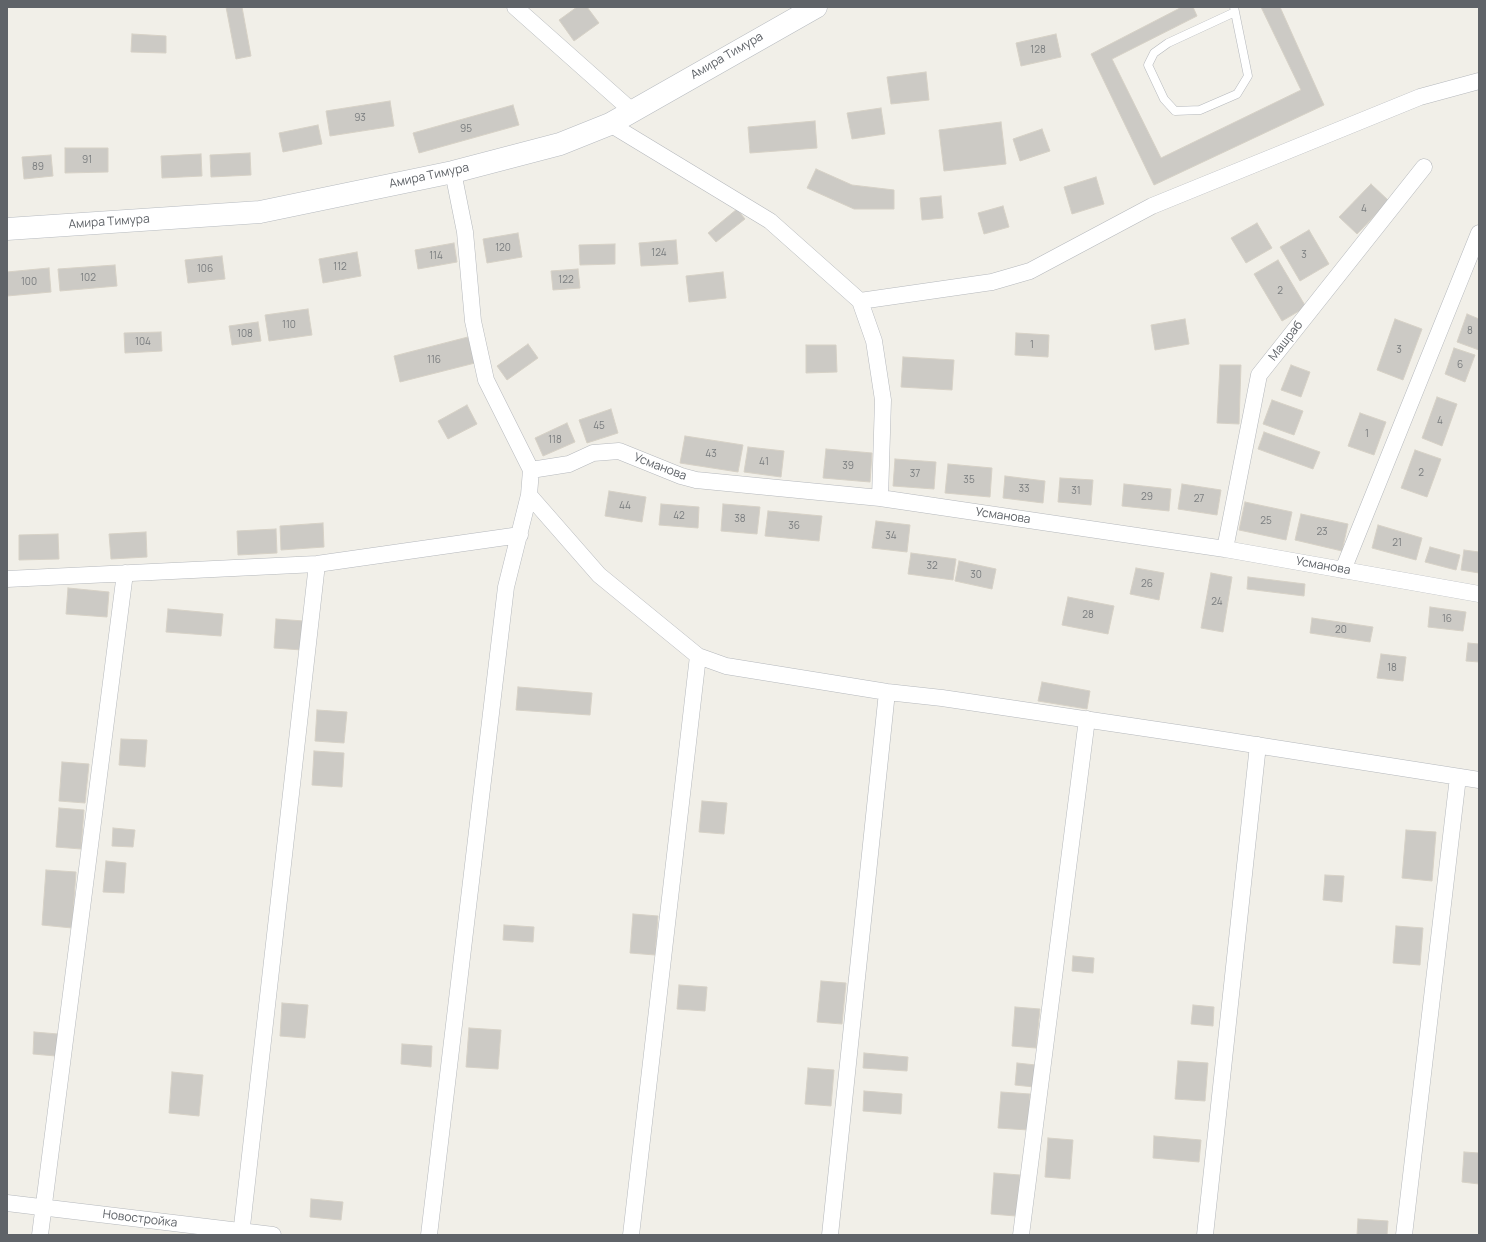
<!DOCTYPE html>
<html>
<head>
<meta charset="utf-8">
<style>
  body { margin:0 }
  #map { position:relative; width:1486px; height:1242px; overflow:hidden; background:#f1efe8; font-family:Manrope,sans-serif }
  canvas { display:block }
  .frame { position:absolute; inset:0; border:8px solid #5f6368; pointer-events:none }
</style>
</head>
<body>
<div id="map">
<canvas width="1486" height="1242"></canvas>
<div class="frame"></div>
</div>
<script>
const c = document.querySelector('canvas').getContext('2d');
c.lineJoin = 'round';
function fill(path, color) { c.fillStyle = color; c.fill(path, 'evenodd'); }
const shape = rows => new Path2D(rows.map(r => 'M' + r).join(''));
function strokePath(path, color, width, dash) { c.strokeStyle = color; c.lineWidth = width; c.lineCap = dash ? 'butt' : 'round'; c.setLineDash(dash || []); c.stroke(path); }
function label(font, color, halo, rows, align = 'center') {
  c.font = font + ' Manrope,sans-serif'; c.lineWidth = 3.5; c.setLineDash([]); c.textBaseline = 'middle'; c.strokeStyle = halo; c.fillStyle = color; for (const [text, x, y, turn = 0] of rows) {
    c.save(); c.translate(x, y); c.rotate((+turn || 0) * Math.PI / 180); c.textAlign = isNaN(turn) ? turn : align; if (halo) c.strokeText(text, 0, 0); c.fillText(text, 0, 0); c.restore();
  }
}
const building = shape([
  [226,7,242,7,251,56,236,59,226,7],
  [577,7,587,7,599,23,574,41,559,20,577,7],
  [1182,7,1193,7,1197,16,1112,59,1161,158,1301,90,1261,7,1280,7,1324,105,1154,185,1091,54,1182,7],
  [132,34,166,36,166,53,131,52,132,34],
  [1056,34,1061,57,1021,66,1016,43,1056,34],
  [926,72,929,100,891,104,887,77,926,72],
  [390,101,394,126,330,136,326,111,390,101],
  [513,105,519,125,419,153,413,133,513,105],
  [881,108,885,134,852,139,847,113,881,108],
  [815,121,817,148,750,153,748,127,815,121],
  [1001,122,1006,164,944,171,939,130,1001,122],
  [318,125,322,144,283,152,279,133,318,125],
  [1042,129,1050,151,1020,161,1013,139,1042,129],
  [65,148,108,148,108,172,65,173,65,148],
  [250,153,251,175,211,177,210,155,250,153],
  [201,154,202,176,162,178,161,156,201,154],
  [51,155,53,176,24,179,22,157,51,155],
  [816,169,852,185,894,190,894,209,854,209,807,188,816,169],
  [1096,177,1104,204,1072,214,1064,187,1096,177],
  [1371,184,1389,201,1357,234,1339,217,1371,184],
  [941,196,943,218,922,220,920,198,941,196],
  [1003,206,1009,227,984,234,978,213,1003,206],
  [737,209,745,219,716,242,708,233,737,209],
  [1257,223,1272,248,1246,263,1231,238,1257,223],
  [1309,230,1329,264,1300,281,1280,247,1309,230],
  [518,233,522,257,487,263,483,239,518,233],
  [676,240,678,264,641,266,639,243,676,240],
  [454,243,457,262,418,269,415,250,454,243],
  [615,244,615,264,580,265,579,245,615,244],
  [357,252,361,276,323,283,319,259,357,252],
  [222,256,225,279,188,283,185,260,222,256],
  [1278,260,1306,307,1282,321,1254,274,1278,260],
  [115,265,117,286,60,291,58,269,115,265],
  [49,268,51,292,7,296,7,272,49,268],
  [578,269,580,288,553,290,551,271,578,269],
  [723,272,726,298,689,302,686,276,723,272],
  [308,309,312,335,269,341,265,315,308,309],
  [1467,314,1479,319,1479,350,1457,342,1467,314],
  [1185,319,1189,344,1155,350,1151,325,1185,319],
  [1395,319,1422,329,1403,380,1377,370,1395,319],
  [258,322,261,341,232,345,229,326,258,322],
  [161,332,162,351,125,353,124,333,161,332],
  [1016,333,1049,335,1048,357,1015,355,1016,333],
  [468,337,475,363,400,382,394,356,468,337],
  [528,344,538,358,507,380,497,366,528,344],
  [806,345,836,345,837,372,806,373,806,345],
  [1454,348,1475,355,1465,382,1445,374,1454,348],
  [903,357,954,360,952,390,901,387,903,357],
  [1220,365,1241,365,1239,424,1217,423,1220,365],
  [1291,365,1310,372,1301,397,1281,390,1291,365],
  [1437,397,1457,404,1442,446,1422,438,1437,397],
  [1272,400,1303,411,1294,435,1263,424,1272,400],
  [467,405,477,424,448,439,438,421,467,405],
  [611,409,618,433,587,443,579,420,611,409],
  [1360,413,1386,422,1374,455,1348,446,1360,413],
  [567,423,575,442,543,456,535,438,567,423],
  [1264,432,1320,452,1313,469,1258,449,1264,432],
  [685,436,743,445,738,472,680,463,685,436],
  [748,447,784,451,781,477,744,472,748,447],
  [826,449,872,453,870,482,823,478,826,449],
  [1415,450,1441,459,1427,497,1401,488,1415,450],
  [895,459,936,462,934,489,893,486,895,459],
  [948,464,992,468,990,497,945,493,948,464],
  [1005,476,1045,481,1043,503,1003,498,1005,476],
  [1060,478,1093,480,1091,505,1058,502,1060,478],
  [1124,484,1171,489,1169,511,1122,506,1124,484],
  [1182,484,1221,490,1217,515,1178,509,1182,484],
  [609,491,646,497,642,522,605,516,609,491],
  [1245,502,1292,512,1286,540,1239,530,1245,502],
  [661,504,699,507,698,528,659,525,661,504],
  [723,504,760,507,757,534,721,531,723,504],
  [768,511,822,516,819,541,765,536,768,511],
  [1301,514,1348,524,1342,551,1295,540,1301,514],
  [876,521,910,525,907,552,872,548,876,521],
  [323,523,324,547,281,550,280,526,323,523],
  [1378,525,1422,538,1416,560,1372,548,1378,525],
  [276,529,277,553,238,555,237,531,276,529],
  [146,532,147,557,111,559,109,534,146,532],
  [58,534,59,559,19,560,19,535,58,534],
  [1430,547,1460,555,1456,570,1425,562,1430,547],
  [1464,550,1479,552,1479,573,1461,570,1464,550],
  [911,553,956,559,953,580,908,574,911,553],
  [959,561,996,569,992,589,955,581,959,561],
  [1136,568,1164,573,1159,600,1130,594,1136,568],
  [1211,573,1232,577,1223,632,1201,628,1211,573],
  [1248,577,1305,584,1304,596,1247,589,1248,577],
  [68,588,109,592,107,617,66,614,68,588],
  [1068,597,1114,606,1108,634,1062,625,1068,597],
  [1430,607,1466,612,1463,631,1428,627,1430,607],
  [168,609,223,614,221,636,166,632,168,609],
  [1312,618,1373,627,1370,642,1310,633,1312,618],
  [276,619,304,621,302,650,274,648,276,619],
  [1468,643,1479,644,1479,662,1466,661,1468,643],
  [1381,654,1406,657,1403,681,1377,678,1381,654],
  [1042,682,1090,691,1087,709,1038,701,1042,682],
  [518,687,592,693,590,715,516,710,518,687],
  [317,710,347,712,344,743,315,741,317,710],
  [121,739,147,740,145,767,119,765,121,739],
  [314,751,344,753,342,787,312,785,314,751],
  [62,762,89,764,85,803,59,801,62,762],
  [702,801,727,803,724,834,699,832,702,801],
  [59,808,84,810,81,849,56,847,59,808],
  [113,828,135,830,133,847,112,846,113,828],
  [1406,830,1436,832,1432,881,1402,878,1406,830],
  [106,861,126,863,124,893,103,892,106,861],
  [46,870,76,872,72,928,42,925,46,870],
  [1325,875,1344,876,1342,902,1323,900,1325,875],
  [633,914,658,916,655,955,630,953,633,914],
  [504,925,534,927,533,942,503,940,504,925],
  [1396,926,1423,928,1420,965,1393,963,1396,926],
  [1073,956,1094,958,1093,973,1072,971,1073,956],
  [821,981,846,983,842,1024,817,1022,821,981],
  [679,985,707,987,705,1011,677,1009,679,985],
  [282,1003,308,1005,305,1038,280,1036,282,1003],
  [1193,1005,1214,1007,1213,1026,1191,1024,1193,1005],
  [1015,1007,1040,1009,1036,1048,1012,1046,1015,1007],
  [469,1028,501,1030,498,1069,466,1067,469,1028],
  [34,1032,58,1034,56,1056,33,1054,34,1032],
  [402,1044,432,1046,431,1067,401,1064,402,1044],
  [864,1053,908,1057,907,1071,863,1068,864,1053],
  [1178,1061,1208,1063,1205,1101,1175,1099,1178,1061],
  [1017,1063,1036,1065,1034,1087,1015,1085,1017,1063],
  [808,1068,834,1070,831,1106,805,1104,808,1068],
  [172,1072,203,1075,199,1116,169,1113,172,1072],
  [864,1091,902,1094,901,1114,863,1111,864,1091],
  [1001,1092,1030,1094,1028,1130,998,1128,1001,1092],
  [1154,1136,1201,1140,1199,1162,1153,1158,1154,1136],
  [1048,1138,1073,1140,1070,1179,1045,1177,1048,1138],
  [1464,1152,1479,1153,1479,1184,1462,1182,1464,1152],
  [994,1173,1020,1175,1016,1216,991,1214,994,1173],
  [311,1199,343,1202,341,1220,310,1217,311,1199],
  [1358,1219,1388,1221,1387,1235,1357,1235,1358,1219]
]);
const lane = shape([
  [1234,7,1235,12,1248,76,1237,94,1200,110,1175,111,1164,99,1148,65,1154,53,1168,43,1235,12]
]);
const street = shape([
  [515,7,632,111],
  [610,124,770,221,860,301,874,341,883,400,880,498],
  [860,301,992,282,1030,271,1152,206,1420,97,1479,81],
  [531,470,569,464,593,453,619,451,681,476,696,480,880,498,1225,549,1479,594],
  [529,495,599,575,698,656,726,666,887,692,942,698,1198,736,1479,780],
  [1225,549,1259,375,1424,167],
  [1343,570,1479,233],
  [7,579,317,564,520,535],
  [7,1203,273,1235],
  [40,1235,125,573],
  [241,1235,317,564],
  [429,1235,506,587,529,495,531,470,486,380,473,321,465,232,453,172],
  [631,1235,698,656],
  [830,1235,887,692],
  [1021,1235,1087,719],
  [1205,1235,1258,745],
  [1404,1235,1458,777]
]);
const secondary = shape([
  [7,229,260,212,453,172,560,144,610,124,816,7]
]);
const numberNames = [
  ["128",1038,50],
  ["93",360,118],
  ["95",466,129],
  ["91",87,160],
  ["89",38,167],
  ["4",1364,209],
  ["120",503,248],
  ["124",659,253],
  ["3",1304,255],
  ["114",436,256],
  ["112",340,267],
  ["106",205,269],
  ["102",88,278],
  ["122",566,280],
  ["100",29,282],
  ["2",1280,291],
  ["110",289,325],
  ["8",1470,331],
  ["108",245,334],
  ["104",143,342],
  ["1",1032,345],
  ["3",1399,350],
  ["116",434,360],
  ["6",1460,365],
  ["4",1440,421],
  ["45",599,426],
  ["1",1367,434],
  ["118",555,440],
  ["43",711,454],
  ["41",764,462],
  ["39",848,466],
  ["2",1421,473],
  ["37",915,474],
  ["35",969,480],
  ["33",1024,489],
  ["31",1076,491],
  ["29",1147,497],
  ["27",1199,499],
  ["44",625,506],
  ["42",679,516],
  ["38",740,519],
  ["25",1266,521],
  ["36",794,526],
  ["23",1322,532],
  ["34",891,536],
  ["21",1397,543],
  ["32",932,566],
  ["30",976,575],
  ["26",1147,584],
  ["24",1217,602],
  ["28",1088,615],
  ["16",1447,619],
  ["20",1341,630],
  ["18",1392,668]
];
const streetNames = [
  ["Амира Тимура",727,56,-30],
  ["Амира Тимура",429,176,-12],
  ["Амира Тимура",109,222,-4],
  ["Машраб",1286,341,-52],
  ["Усманова",660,467,21],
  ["Усманова",1003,516,8],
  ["Усманова",1323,566,10],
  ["Новостройка",140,1219,7]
];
fill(building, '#cccac5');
strokePath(building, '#d6d1c6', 1);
strokePath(lane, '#b5b8bc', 9);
strokePath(street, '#b5b8bc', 17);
strokePath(secondary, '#b6babf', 23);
strokePath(lane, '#fff', 8);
strokePath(street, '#fff', 16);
strokePath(secondary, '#fff', 22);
label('10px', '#7a7d7f', null, numberNames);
label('12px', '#5f6368', '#fff', streetNames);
</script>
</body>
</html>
